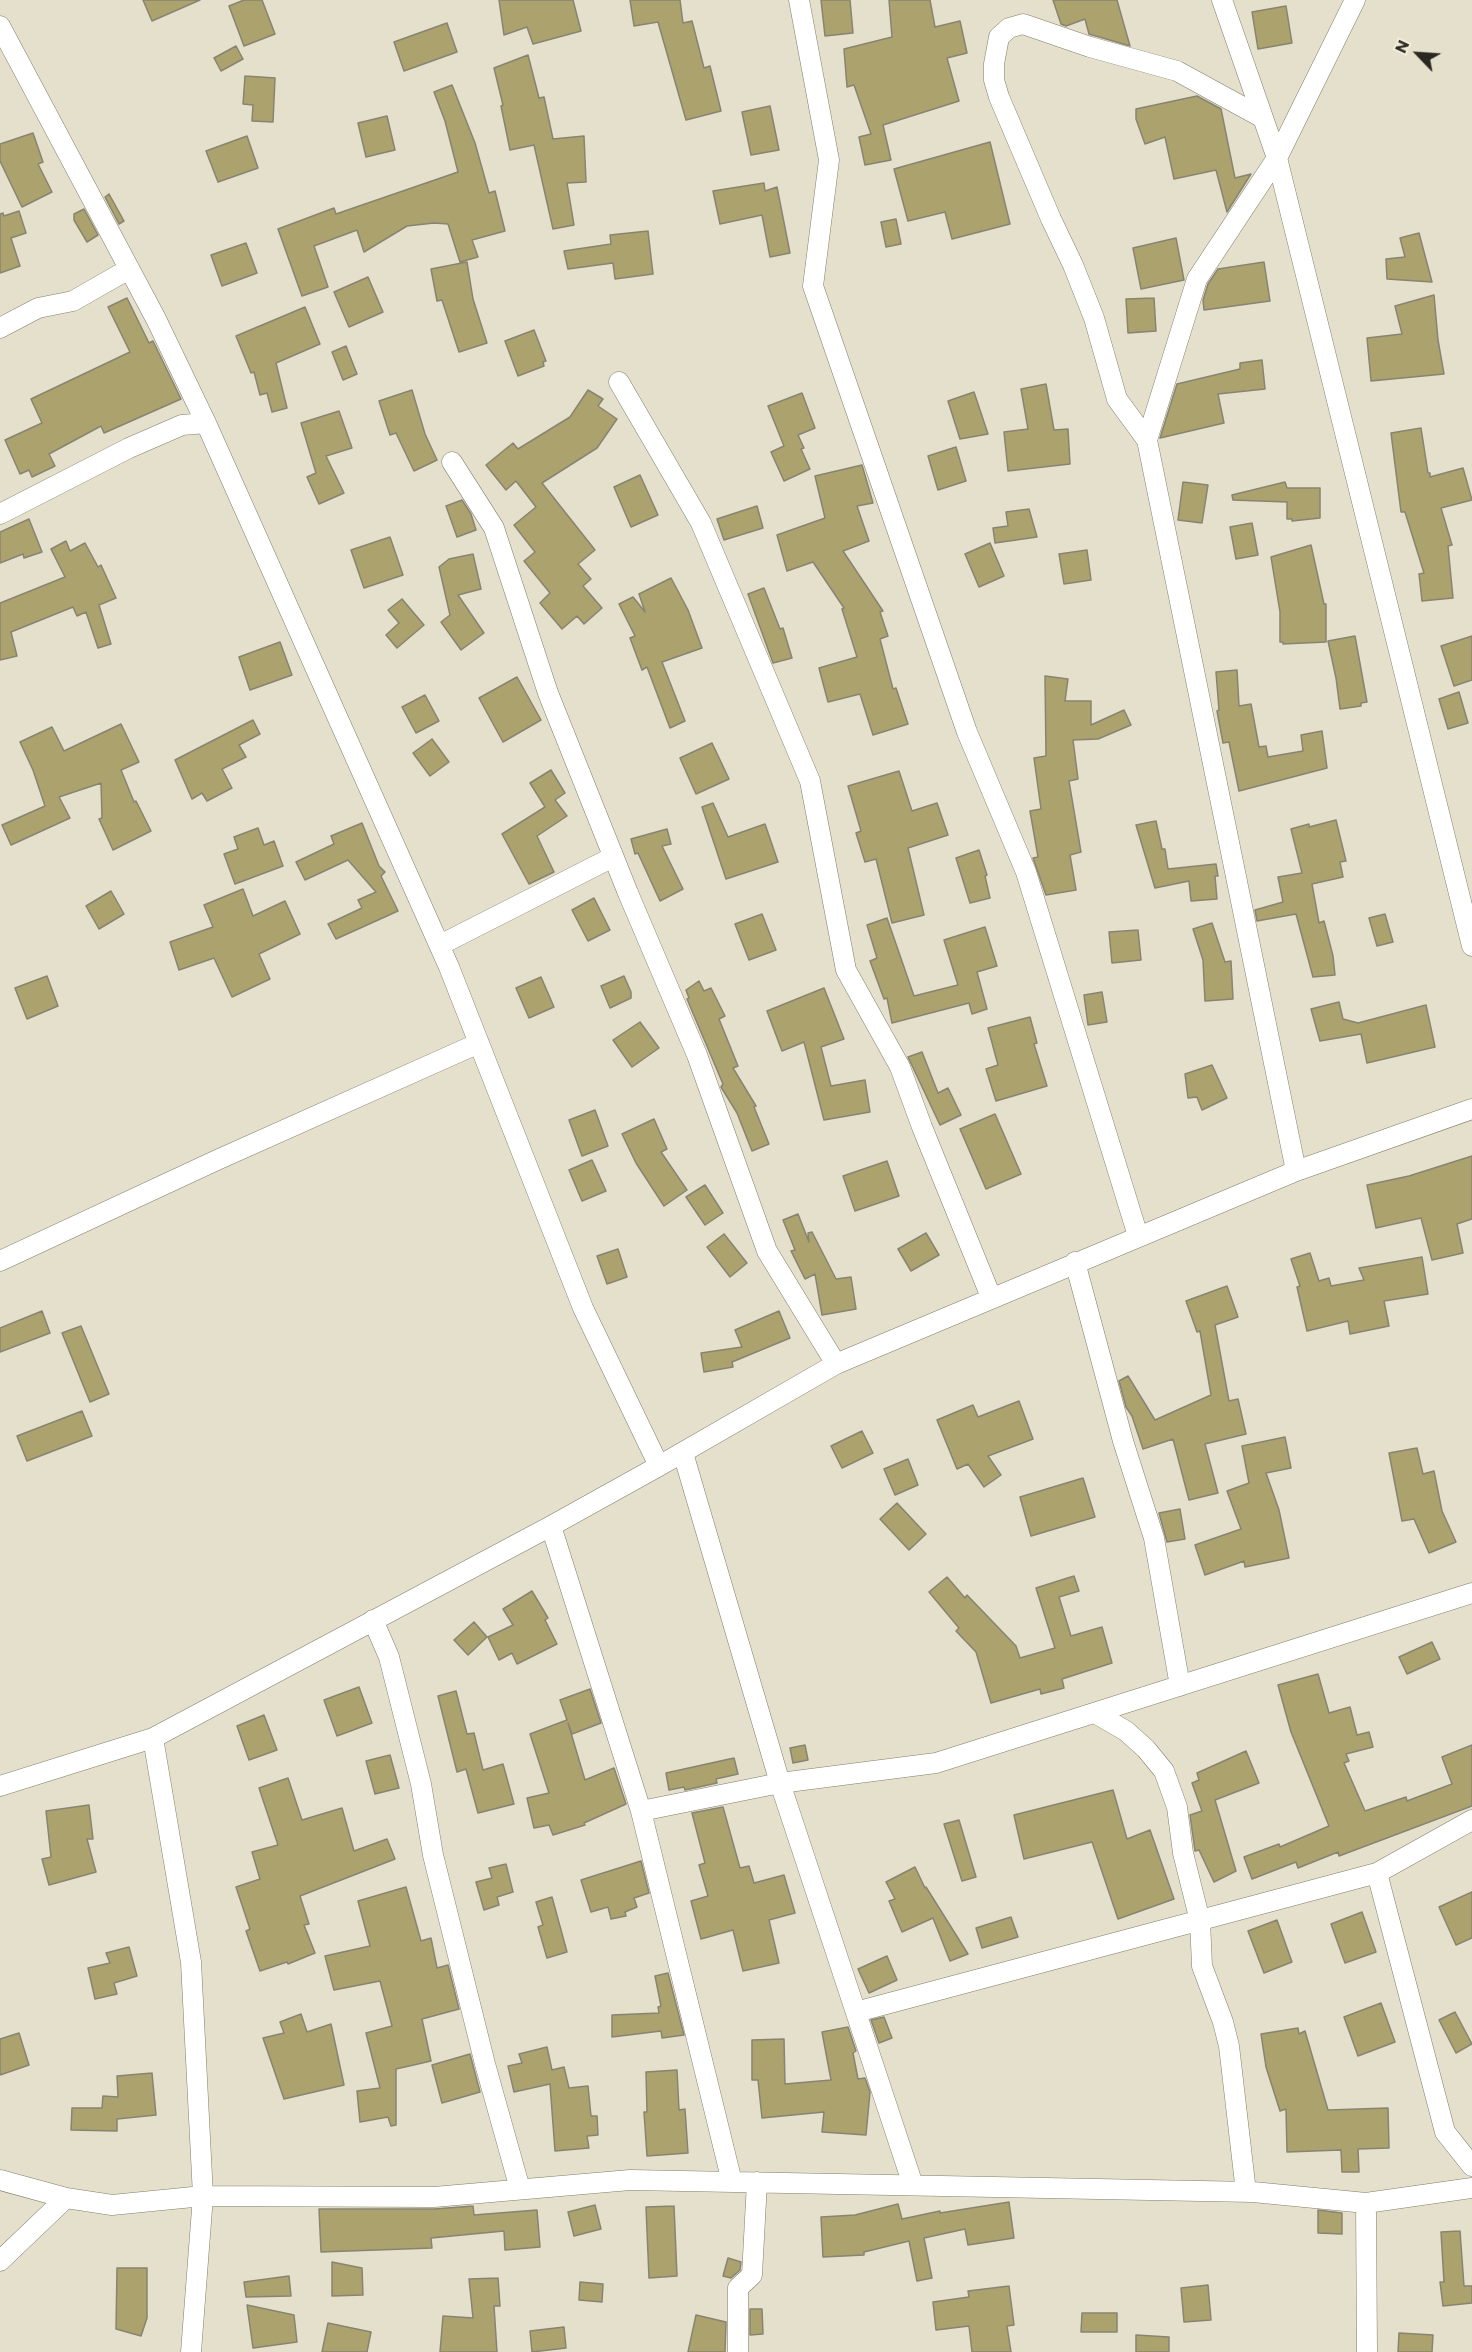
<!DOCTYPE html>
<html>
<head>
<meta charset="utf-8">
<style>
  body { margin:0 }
  #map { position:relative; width:1472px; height:2352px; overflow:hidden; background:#e4e0cb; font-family:Commissioner,sans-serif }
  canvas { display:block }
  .north { position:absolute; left:1388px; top:24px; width:60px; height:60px; -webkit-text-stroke:4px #f1edd8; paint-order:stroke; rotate:295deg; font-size:16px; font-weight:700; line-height:24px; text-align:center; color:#2a2921 }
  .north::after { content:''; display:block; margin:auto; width:21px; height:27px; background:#2a2921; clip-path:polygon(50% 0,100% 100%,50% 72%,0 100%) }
</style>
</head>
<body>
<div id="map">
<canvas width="1472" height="2352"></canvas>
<div class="north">N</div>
</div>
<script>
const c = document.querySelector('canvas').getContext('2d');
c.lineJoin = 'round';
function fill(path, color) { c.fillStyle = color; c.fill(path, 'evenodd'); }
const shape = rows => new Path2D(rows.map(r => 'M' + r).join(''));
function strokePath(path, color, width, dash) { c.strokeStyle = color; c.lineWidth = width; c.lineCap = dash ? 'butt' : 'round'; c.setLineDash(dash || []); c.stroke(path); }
const building = shape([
  [143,0,200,0,152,21,143,0],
  [244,0,262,0,275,34,244,46,229,6,244,0],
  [499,0,573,0,581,31,533,44,527,27,504,35,499,0],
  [630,0,680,0,683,23,692,21,704,68,710,66,721,111,686,120,658,22,634,26,630,0],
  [821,0,850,0,853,33,825,36,821,0],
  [889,0,930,0,935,27,960,21,967,53,947,58,959,101,883,125,891,160,865,165,859,137,871,134,854,85,847,87,844,49,892,37,889,0],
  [1053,0,1117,0,1130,46,1089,34,1085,19,1066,26,1061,24,1053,0],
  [1286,6,1292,43,1258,49,1252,12,1286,6],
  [447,23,457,52,404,71,394,42,447,23],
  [236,46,243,59,221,71,214,58,236,46],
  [528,55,539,98,544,97,553,139,584,136,586,182,567,183,574,225,553,229,534,145,510,150,501,106,503,105,494,68,528,55],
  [245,76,275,78,273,122,252,121,253,105,243,104,245,76],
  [452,85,475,143,489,193,495,191,505,231,472,240,478,257,460,262,448,224,434,223,407,226,364,252,357,230,314,246,328,287,302,296,278,229,334,208,336,214,458,172,445,121,434,92,452,85],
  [1197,96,1221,109,1235,178,1251,174,1227,212,1216,170,1174,179,1165,137,1145,144,1136,119,1136,109,1197,96],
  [770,106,779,150,751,155,742,112,770,106],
  [387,116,395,150,366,157,358,123,387,116],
  [33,133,43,162,38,164,52,192,22,207,0,161,0,144,33,133],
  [247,136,258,168,218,182,206,151,247,136],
  [990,142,1010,224,952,239,945,212,908,221,894,169,990,142],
  [764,183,765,191,777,187,790,253,770,257,762,215,720,224,713,191,764,183],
  [109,194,124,221,119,224,105,197,109,194],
  [84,209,98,235,87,242,74,220,74,214,84,209],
  [19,211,26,233,11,238,20,266,0,273,0,214,3,213,4,216,19,211],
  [896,219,901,244,886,247,881,222,896,219],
  [648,231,653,274,615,279,613,263,568,269,564,251,611,244,610,235,648,231],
  [1419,233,1432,282,1387,279,1386,259,1405,257,1400,238,1419,233],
  [1176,238,1184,280,1141,289,1133,248,1176,238],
  [246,243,257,273,222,286,211,255,246,243],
  [467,262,473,299,487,343,459,352,442,300,437,301,431,269,467,262],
  [1264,262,1270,301,1204,310,1203,300,1208,284,1218,269,1264,262],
  [368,277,383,312,349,327,334,292,368,277],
  [1434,295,1438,340,1444,374,1371,381,1367,338,1402,334,1395,306,1434,295],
  [127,298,149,343,153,341,181,399,104,433,101,426,49,454,55,466,32,477,29,470,20,474,5,440,42,423,31,399,130,352,108,307,127,298],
  [1154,298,1156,331,1128,333,1126,299,1154,298],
  [305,307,320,344,276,363,287,408,272,412,267,393,260,395,254,372,251,373,236,336,305,307],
  [534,330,546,361,543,362,544,366,518,376,505,341,534,330],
  [346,346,357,374,343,380,332,352,346,346],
  [1262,360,1265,389,1218,394,1224,423,1160,438,1177,384,1240,369,1240,363,1262,360],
  [1046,384,1054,430,1068,429,1070,464,1008,471,1004,432,1028,429,1021,389,1046,384],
  [412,390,425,434,437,460,414,471,396,433,390,435,379,401,412,390],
  [588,390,603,399,598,406,617,419,597,448,542,483,595,550,578,564,591,579,583,586,602,608,584,624,577,616,562,629,540,603,550,593,524,561,535,552,514,525,536,507,516,481,506,490,486,465,513,443,518,449,570,417,588,390],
  [974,392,988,434,960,439,948,401,974,392],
  [802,393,815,428,798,435,804,448,801,449,810,469,784,481,771,452,784,446,768,406,802,393],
  [339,411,352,448,326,456,344,493,319,504,307,477,316,473,301,423,339,411],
  [1421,428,1428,473,1430,473,1430,477,1463,468,1472,500,1441,508,1452,545,1448,546,1453,598,1422,601,1419,574,1424,573,1405,512,1401,512,1391,433,1421,428],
  [956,447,966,481,938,490,928,456,956,447],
  [862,465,873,503,857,506,869,541,843,551,883,611,880,612,888,636,880,639,893,689,896,688,908,724,873,735,860,694,828,702,819,668,857,657,842,609,844,608,813,562,787,571,777,535,825,518,815,476,862,465],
  [640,475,658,515,631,527,614,487,640,475],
  [1183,482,1208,485,1202,523,1178,520,1183,482],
  [1285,482,1287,488,1320,488,1320,518,1292,521,1292,519,1287,519,1287,502,1233,500,1232,495,1285,482],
  [462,500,471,514,476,530,457,537,446,506,462,500],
  [757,506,763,528,724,540,717,519,757,506],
  [1029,509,1037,537,995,543,993,528,1008,526,1006,512,1029,509],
  [29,519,42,552,24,558,23,554,0,563,0,532,29,519],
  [1252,523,1258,555,1236,559,1230,527,1252,523],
  [390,537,403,575,364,588,351,550,390,537],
  [66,541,70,551,85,543,98,567,101,565,116,598,99,605,111,644,98,648,86,612,77,616,73,607,11,632,17,656,0,660,0,603,65,577,51,549,66,541],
  [990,543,1004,576,979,587,965,554,990,543],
  [1311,545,1324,604,1326,604,1326,642,1283,644,1283,642,1280,642,1280,612,1271,557,1311,545],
  [1087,550,1091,580,1064,584,1059,554,1087,550],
  [473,554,481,589,458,595,484,633,461,650,441,622,450,615,439,567,449,559,473,554],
  [671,578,688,610,702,648,662,662,685,721,670,728,647,667,642,670,630,638,635,636,619,604,633,597,645,612,639,594,671,578],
  [764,588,780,629,783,628,792,658,773,663,748,594,764,588],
  [402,599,424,625,397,648,386,635,399,623,388,610,402,599],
  [1355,636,1367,702,1361,703,1361,706,1340,709,1336,678,1328,641,1355,636],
  [1472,636,1472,680,1454,686,1441,646,1472,636],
  [280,642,292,675,250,690,239,657,280,642],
  [1237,670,1239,706,1251,704,1259,747,1266,746,1268,757,1303,751,1301,735,1322,731,1327,768,1239,791,1229,742,1223,743,1217,711,1219,710,1216,672,1237,670],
  [1045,676,1068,679,1065,701,1091,701,1091,725,1124,710,1131,725,1098,739,1073,740,1078,779,1069,781,1081,852,1070,855,1076,890,1046,895,1033,858,1038,857,1030,811,1041,809,1034,758,1046,756,1045,676],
  [517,677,541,720,503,742,479,698,517,677],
  [1459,692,1468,723,1448,729,1439,699,1459,692],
  [425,695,439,721,416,733,402,707,425,695],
  [253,720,260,734,239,745,246,757,222,769,232,788,207,801,202,793,192,799,175,760,253,720],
  [121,724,139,762,121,770,134,802,136,801,151,831,113,850,99,819,102,818,101,783,59,797,70,818,11,845,2,825,45,806,33,770,20,742,52,727,64,751,121,724],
  [432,739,449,762,430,776,413,753,432,739],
  [712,743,729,779,696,794,680,758,712,743],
  [551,770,565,793,555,800,567,816,537,836,554,872,529,884,502,834,545,807,530,783,551,770],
  [899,771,912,811,937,803,948,835,908,848,924,915,892,923,876,859,865,862,856,833,861,831,848,786,899,771],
  [713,803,728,837,765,824,778,862,726,879,702,807,713,803],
  [1336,820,1346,861,1340,862,1343,877,1312,884,1319,923,1324,921,1333,956,1335,975,1313,977,1296,914,1257,921,1255,910,1283,902,1278,877,1302,873,1291,829,1309,824,1309,827,1336,820],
  [1156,821,1162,849,1165,849,1168,869,1216,864,1218,876,1215,876,1217,899,1191,901,1189,881,1155,888,1136,825,1156,821],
  [362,823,379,866,385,872,381,876,398,911,336,939,328,924,362,908,358,900,376,892,348,860,305,880,296,862,334,844,331,836,362,823],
  [258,828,264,845,274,841,283,866,235,884,224,854,238,849,234,837,258,828],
  [667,829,671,844,662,846,683,889,660,901,638,853,635,854,631,839,667,829],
  [979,850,987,875,985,876,990,898,970,903,956,858,979,850],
  [243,889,253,916,285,901,300,934,259,954,270,979,232,997,214,958,179,970,170,942,213,927,204,905,243,889],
  [111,891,124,914,99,929,86,906,111,891],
  [594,898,610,930,588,941,572,910,594,898],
  [762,914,776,950,749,960,735,924,762,914],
  [1385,914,1393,942,1377,946,1369,918,1385,914],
  [887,918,914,996,958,985,944,940,985,927,997,966,977,972,987,1009,972,1014,969,1003,892,1023,887,998,884,999,870,961,877,958,867,925,887,918],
  [1212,923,1225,962,1231,961,1233,999,1205,1001,1203,960,1193,929,1212,923],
  [1138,930,1141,960,1112,963,1109,932,1138,930],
  [47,976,58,1006,27,1019,15,988,47,976],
  [624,976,631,992,631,998,610,1008,601,986,624,976],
  [541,977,554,1007,529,1018,516,988,541,977],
  [699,981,704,991,711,988,725,1016,719,1019,738,1066,733,1068,756,1106,754,1107,769,1144,752,1151,737,1113,721,1087,723,1084,687,999,689,998,686,990,699,981],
  [824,988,844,1039,821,1047,831,1086,865,1080,870,1112,824,1120,804,1042,782,1051,767,1011,824,988],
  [1102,992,1107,1022,1088,1025,1084,995,1102,992],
  [1339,1002,1343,1019,1358,1023,1426,1005,1435,1047,1367,1063,1361,1034,1320,1041,1311,1009,1339,1002],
  [1030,1017,1037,1043,1034,1044,1047,1086,996,1101,986,1069,998,1065,988,1028,1030,1017],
  [640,1022,659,1048,632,1067,613,1040,640,1022],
  [922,1052,938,1093,948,1088,961,1115,940,1125,908,1057,922,1052],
  [1212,1065,1227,1098,1202,1110,1197,1097,1188,1098,1185,1074,1212,1065],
  [595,1110,608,1146,582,1156,569,1120,595,1110],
  [995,1114,1021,1174,986,1189,960,1129,995,1114],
  [654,1119,667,1149,661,1152,687,1190,664,1206,636,1163,622,1134,654,1119],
  [1472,1156,1472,1219,1457,1224,1463,1253,1432,1260,1421,1218,1376,1228,1367,1185,1409,1176,1472,1156],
  [592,1160,606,1191,582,1201,569,1170,592,1160],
  [887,1161,899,1196,855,1211,843,1176,887,1161],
  [705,1185,723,1213,705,1225,686,1197,705,1185],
  [798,1214,809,1242,808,1233,812,1232,836,1279,851,1277,856,1309,822,1315,815,1274,805,1279,791,1251,795,1250,783,1220,798,1214],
  [926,1233,939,1255,911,1271,898,1249,926,1233],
  [724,1234,747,1263,730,1277,707,1247,724,1234],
  [618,1249,627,1277,607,1284,597,1256,618,1249],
  [1310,1253,1319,1281,1329,1278,1331,1286,1364,1280,1359,1268,1422,1257,1428,1294,1384,1301,1389,1326,1350,1334,1348,1321,1307,1331,1297,1287,1300,1286,1291,1259,1310,1253],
  [1227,1286,1238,1317,1215,1325,1229,1401,1238,1399,1246,1434,1205,1444,1218,1493,1189,1500,1173,1439,1143,1449,1132,1416,1126,1407,1119,1381,1128,1376,1155,1420,1211,1395,1200,1331,1197,1332,1186,1301,1227,1286],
  [42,1311,50,1333,0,1352,0,1328,42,1311],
  [779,1311,790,1338,732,1362,733,1367,704,1372,701,1353,742,1347,735,1330,779,1311],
  [81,1326,109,1394,90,1402,62,1333,81,1326],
  [1019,1401,1033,1439,988,1456,1001,1475,984,1487,968,1464,957,1469,937,1420,973,1405,978,1417,1019,1401],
  [82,1411,92,1436,27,1461,17,1436,82,1411],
  [862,1431,873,1453,842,1468,831,1446,862,1431],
  [1285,1437,1291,1468,1266,1473,1279,1510,1289,1558,1245,1567,1244,1561,1205,1575,1195,1545,1241,1529,1227,1491,1249,1483,1242,1446,1285,1437],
  [1417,1448,1423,1474,1434,1471,1442,1511,1456,1542,1429,1553,1414,1519,1402,1521,1389,1453,1417,1448],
  [908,1459,918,1485,895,1495,884,1469,908,1459],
  [1083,1478,1095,1517,1031,1536,1020,1497,1083,1478],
  [897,1503,926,1534,909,1550,880,1519,897,1503],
  [1180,1509,1185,1539,1167,1542,1159,1513,1180,1509],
  [1074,1576,1079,1591,1059,1597,1071,1636,1102,1627,1112,1663,1062,1679,1064,1688,1041,1694,1040,1689,991,1703,976,1652,956,1631,959,1628,929,1592,947,1577,965,1598,967,1595,1016,1646,1020,1658,1055,1648,1036,1588,1074,1576],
  [532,1591,548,1618,545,1620,557,1644,517,1664,512,1653,499,1660,488,1637,513,1625,503,1609,532,1591],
  [474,1622,487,1637,468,1655,454,1640,474,1622],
  [1432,1642,1440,1659,1407,1674,1399,1657,1432,1642],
  [1318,1674,1329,1713,1350,1707,1357,1735,1369,1732,1373,1747,1346,1754,1349,1761,1344,1763,1365,1811,1406,1797,1407,1801,1452,1784,1442,1757,1472,1745,1472,1806,1339,1856,1338,1852,1298,1868,1296,1862,1252,1879,1244,1857,1279,1844,1280,1847,1329,1826,1291,1732,1278,1685,1318,1674],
  [359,1687,372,1723,337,1736,324,1700,359,1687],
  [590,1689,601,1723,572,1734,568,1723,585,1780,614,1768,626,1804,584,1823,585,1825,553,1835,549,1825,534,1828,527,1798,549,1793,530,1734,567,1720,560,1700,590,1689],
  [456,1691,467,1734,474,1733,483,1770,503,1764,514,1804,478,1813,466,1769,457,1772,438,1696,456,1691],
  [264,1715,277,1750,249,1760,237,1726,264,1715],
  [805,1745,808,1760,793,1763,790,1748,805,1745],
  [1246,1751,1259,1783,1215,1800,1236,1871,1214,1882,1199,1850,1195,1851,1190,1815,1202,1811,1192,1783,1199,1780,1197,1773,1246,1751],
  [390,1755,399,1788,375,1794,366,1761,390,1755],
  [734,1758,738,1774,716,1779,717,1783,685,1790,684,1787,669,1790,666,1773,734,1758],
  [288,1778,302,1820,342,1808,354,1851,387,1839,395,1859,300,1896,309,1924,304,1925,315,1953,288,1964,287,1962,260,1971,246,1931,250,1929,236,1887,260,1879,252,1852,278,1845,259,1788,288,1778],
  [1113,1790,1127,1839,1150,1830,1174,1899,1118,1919,1092,1842,1024,1859,1014,1815,1113,1790],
  [89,1805,93,1839,87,1839,96,1872,49,1885,42,1859,51,1857,46,1811,89,1805],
  [723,1807,740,1868,749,1866,754,1883,784,1875,795,1913,769,1920,779,1963,743,1971,733,1930,701,1939,691,1901,708,1896,699,1865,705,1863,692,1813,723,1807],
  [959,1820,976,1877,962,1881,944,1824,959,1820],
  [641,1861,649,1893,634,1898,637,1907,625,1912,626,1916,611,1919,608,1907,591,1912,581,1880,641,1861],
  [506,1864,513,1892,497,1897,499,1905,484,1910,476,1882,492,1878,489,1868,506,1864],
  [915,1867,925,1888,926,1887,968,1954,950,1961,933,1918,902,1932,889,1901,895,1899,886,1882,915,1867],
  [406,1887,421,1941,431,1938,437,1968,448,1965,459,2009,422,2019,431,2061,396,2069,396,2125,391,2126,388,2117,360,2122,357,2091,380,2088,366,2033,392,2026,380,1981,334,1990,325,1956,370,1946,358,1901,406,1887],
  [1472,1892,1472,1938,1456,1945,1439,1907,1472,1892],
  [552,1897,567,1952,547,1958,538,1927,543,1925,536,1902,552,1897],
  [1362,1912,1376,1952,1345,1963,1331,1924,1362,1912],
  [1011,1917,1018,1937,982,1948,976,1928,1011,1917],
  [1277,1920,1292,1962,1264,1973,1248,1931,1277,1920],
  [129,1947,137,1976,114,1983,117,1994,95,1999,88,1968,110,1963,106,1953,129,1947],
  [887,1956,897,1980,869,1993,858,1969,887,1956],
  [668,1973,684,2035,662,2038,661,2031,612,2037,612,2015,659,2013,658,2007,661,2006,655,1976,668,1973],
  [1381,2003,1395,2042,1358,2056,1344,2017,1381,2003],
  [1455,2012,1472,2044,1456,2053,1439,2020,1455,2012],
  [301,2014,307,2032,331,2024,344,2085,284,2099,263,2038,284,2033,280,2022,301,2014],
  [884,2017,892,2038,879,2043,871,2020,884,2017],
  [848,2027,856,2051,853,2053,858,2079,865,2078,870,2092,866,2135,822,2132,824,2112,762,2118,758,2080,752,2080,752,2040,784,2039,785,2084,831,2080,822,2032,848,2027],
  [1298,2028,1299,2034,1305,2031,1328,2110,1388,2108,1389,2148,1358,2149,1359,2172,1342,2172,1341,2150,1287,2152,1286,2109,1280,2111,1266,2067,1261,2034,1298,2028],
  [19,2033,29,2065,0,2075,0,2039,19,2033],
  [547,2047,552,2070,564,2067,569,2088,588,2086,591,2116,597,2116,598,2135,587,2136,589,2148,555,2151,550,2084,514,2092,508,2066,522,2063,519,2054,547,2047],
  [470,2054,480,2092,442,2103,432,2065,470,2054],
  [677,2070,679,2110,685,2109,688,2153,647,2156,644,2112,647,2112,646,2072,677,2070],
  [152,2073,156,2115,117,2119,117,2131,71,2130,72,2108,102,2108,103,2096,118,2097,117,2076,152,2073],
  [1009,2202,1014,2238,968,2245,965,2229,924,2238,932,2278,917,2281,909,2241,864,2252,864,2255,823,2257,821,2217,855,2215,898,2204,902,2219,940,2211,940,2213,1009,2202],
  [595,2205,601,2229,574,2236,568,2212,595,2205],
  [473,2206,474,2215,537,2210,540,2247,505,2250,504,2231,431,2238,432,2248,321,2252,319,2209,434,2209,473,2206],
  [674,2206,677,2276,649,2278,646,2207,674,2206],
  [1318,2210,1342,2213,1342,2234,1318,2233,1318,2210],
  [1460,2231,1464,2286,1472,2286,1472,2303,1443,2306,1440,2282,1444,2282,1441,2232,1460,2231],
  [728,2258,741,2262,740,2270,731,2278,723,2276,728,2258],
  [332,2262,362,2268,363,2295,332,2296,332,2262],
  [117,2268,147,2268,147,2318,141,2336,116,2329,117,2268],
  [289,2276,291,2296,246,2297,244,2282,289,2276],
  [498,2278,500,2306,494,2306,497,2352,440,2352,443,2316,473,2318,469,2279,498,2278],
  [580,2282,603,2284,602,2302,579,2300,580,2282],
  [1208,2285,1211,2320,1184,2322,1181,2288,1208,2285],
  [1009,2286,1014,2325,1007,2326,1011,2352,972,2352,969,2326,936,2330,933,2302,969,2297,968,2291,1009,2286],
  [247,2305,294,2315,297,2342,253,2348,247,2305],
  [750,2309,762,2309,763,2334,750,2335,750,2309],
  [1082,2313,1117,2313,1117,2332,1081,2332,1082,2313],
  [696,2315,726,2322,725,2352,688,2352,696,2315],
  [328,2323,371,2332,367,2352,322,2352,328,2323],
  [564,2327,566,2348,532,2352,530,2331,564,2327],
  [1399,2333,1433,2335,1432,2352,1398,2352,1399,2333],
  [1136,2335,1169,2337,1169,2352,1136,2352,1136,2335]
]);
const minor = shape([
  [799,0,829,160,813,286,967,732,1026,872,1138,1236],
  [1222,0,1277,158,1472,946],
  [0,26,156,319,206,423,449,967,583,1308,659,1466],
  [0,328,38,308,73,301,129,269],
  [619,382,701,523,810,781,846,970,900,1067,922,1127,991,1297],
  [1147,440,1117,399,1094,318,1073,265,1051,219,999,97,994,80,994,64,999,37,1009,28,1023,24,1090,47,1177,71,1263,118],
  [452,462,494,528,548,693,628,893,697,1055,767,1251,836,1364],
  [0,514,129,448,182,425,206,423],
  [440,945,613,857],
  [1296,1171,1147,440,1197,279,1277,158,1355,0],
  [0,1261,217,1160,479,1043],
  [1075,1262,1123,1441,1154,1538,1180,1686],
  [683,1453,780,1783,913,2185],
  [551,1526,641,1811,732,2182],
  [373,1620,389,1657,421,1784,433,1855,485,2064,520,2189],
  [1095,1713,1126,1731,1146,1749,1164,1771,1177,1807,1183,1853,1200,1921,1202,1966,1223,2022,1229,2046,1246,2192],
  [153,1738,191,1962,203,2196,191,2352],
  [0,1786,153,1738,551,1526,659,1466,836,1364,1296,1171,1472,1109],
  [641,1811,780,1783,936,1763,1472,1593],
  [1377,1873,1472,1820],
  [856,2012,1377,1873,1445,2132,1472,2166],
  [0,2180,66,2198,112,2205,203,2196,434,2197,630,2180,1253,2192,1366,2203,1472,2188],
  [1366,2203,1367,2352],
  [0,2261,66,2198],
  [738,2352,738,2288,752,2275,757,2182]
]);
fill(building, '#aca26d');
strokePath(building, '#888472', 1.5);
strokePath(minor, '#817e6b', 21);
strokePath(minor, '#fff', 20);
</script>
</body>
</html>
